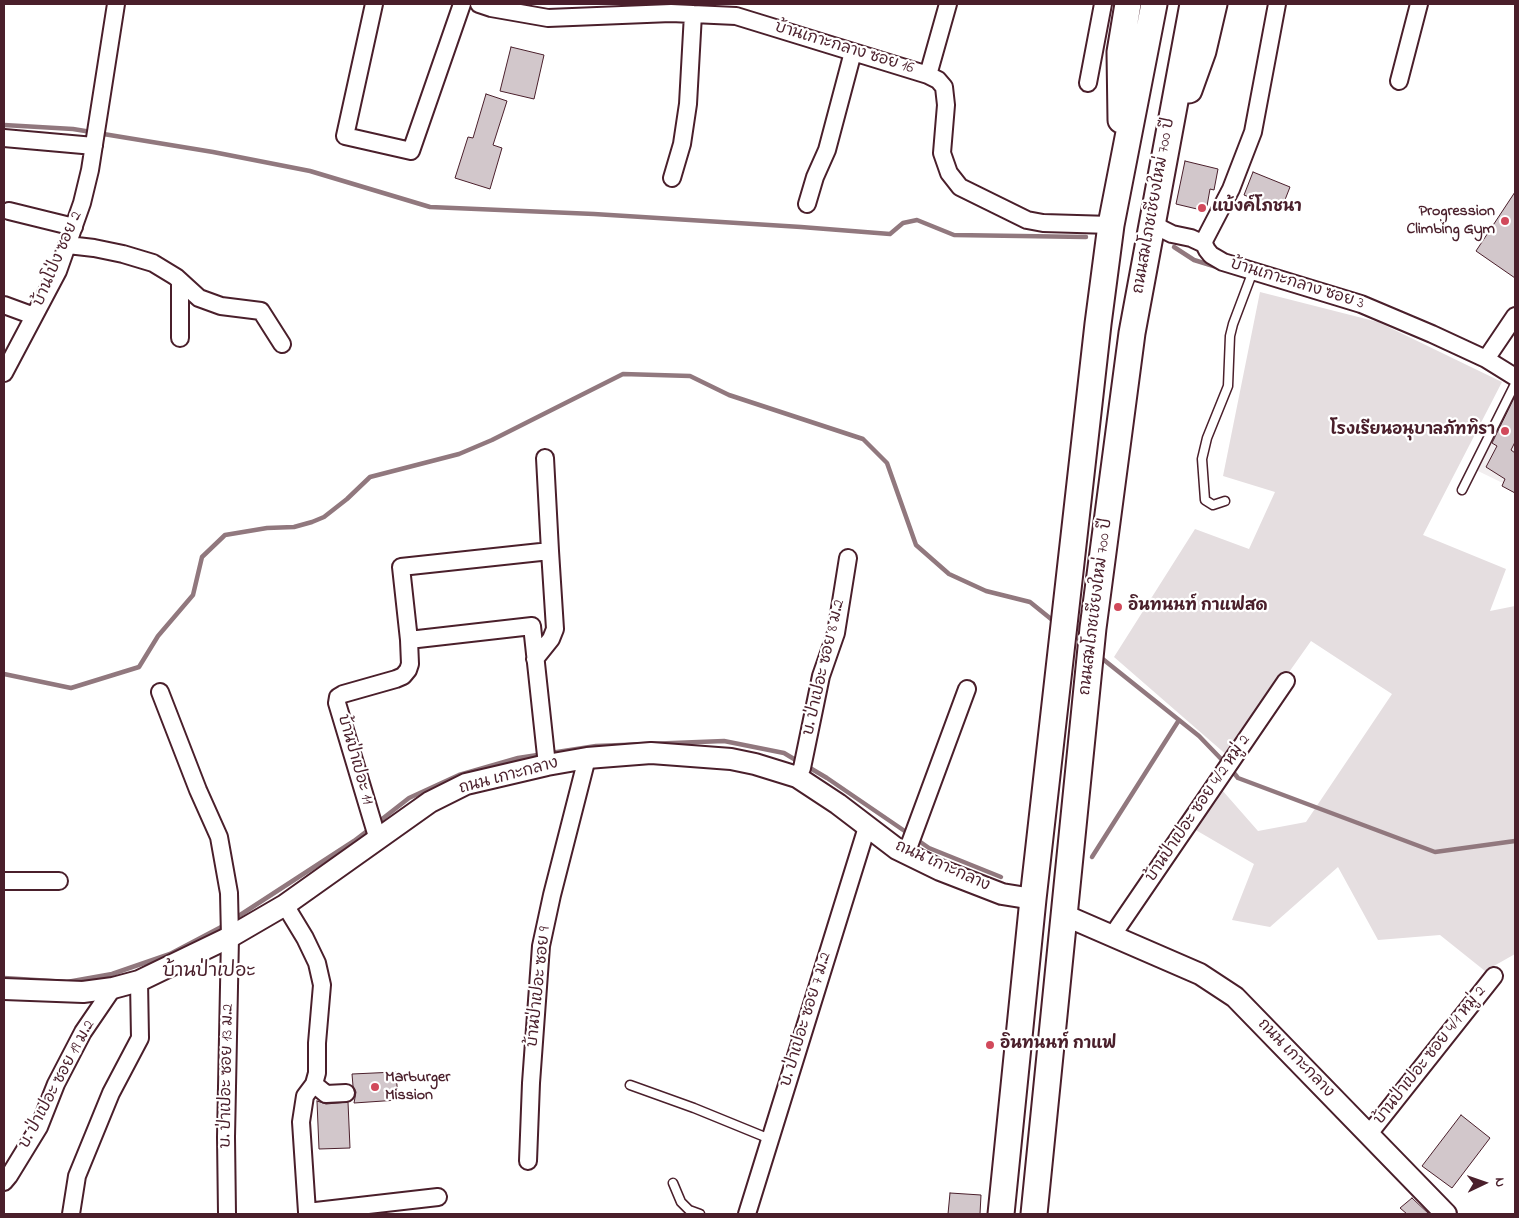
<!DOCTYPE html>
<html>
<head>
<meta charset="utf-8">
<style>
  body { margin:0 }
  #map { position:relative; width:1519px; height:1218px; overflow:hidden; background:#fff; font-family:"Indie Flower",sans-serif }
  canvas { display:block }
  .frame { position:absolute; inset:0; border:5px solid #4a1f2b; pointer-events:none }
  .north { position:absolute; left:1459px; top:1158px; width:50px; height:50px; -webkit-text-stroke:4px #fff; paint-order:stroke; rotate:87deg; font-size:14px; font-weight:700; line-height:20px; text-align:center; color:#4a1f2b }
  .north::after { content:''; display:block; margin:auto; width:18px; height:22px; background:#4a1f2b; clip-path:polygon(50% 0,100% 100%,50% 72%,0 100%) }
</style>
</head>
<body>
<div id="map">
<canvas width="1519" height="1218"></canvas>
<div class="frame"></div>
<div class="north">N</div>
</div>
<script>
const c = document.querySelector('canvas').getContext('2d');
c.lineJoin = 'round';
function fill(path, color) { c.fillStyle = color; c.fill(path, 'evenodd'); }
const shape = rows => new Path2D(rows.map(r => 'M' + r).join(''));
function strokePath(path, color, width, dash) { c.strokeStyle = color; c.lineWidth = width; c.lineCap = dash ? 'butt' : 'round'; c.setLineDash(dash || []); c.stroke(path); }
function label(font, color, halo, rows, align = 'center') {
  c.font = font + ' "Indie Flower","Playpen Sans Thai",sans-serif'; c.lineWidth = 4.5; c.setLineDash([]); c.textBaseline = 'middle'; c.strokeStyle = halo; c.fillStyle = color; for (const [text, x, y, turn = 0] of rows) {
    c.save(); c.translate(x, y); c.rotate((+turn || 0) * Math.PI / 180); c.textAlign = isNaN(turn) ? turn : align; if (halo) c.strokeText(text, 0, 0); c.fillText(text, 0, 0); c.restore();
  }
}
const built = shape([
  [1515,391,1515,489,1476,470]
]);
const green = shape([
  [1260,292,1378,322,1502,382,1423,535,1506,569,1490,611,1515,606,1515,954,1485,971,1440,935,1378,940,1338,867,1270,927,1232,920,1254,864,1194,829,1222,790,1258,831,1306,822,1392,694,1311,641,1229,757,1114,657,1195,529,1249,549,1275,492,1223,476]
]);
const stream = shape([
  [4,125,73,129,213,152,310,171,430,207,594,214,801,227,890,234,903,223,917,220,954,235,1086,237],
  [1174,247,1194,260,1220,268],
  [1099,656,1199,736,1225,763],
  [4,674,71,688,139,667,158,636,193,595,202,557,225,535,267,528,294,527,312,522,324,517,347,499,370,477,459,454,492,440,623,374,690,376,729,395,863,439,887,463,916,545,949,574,986,591,1030,602,1056,623],
  [805,765,827,778,909,834],
  [1230,768,1238,778,1435,852,1515,841],
  [377,823,409,798,459,775,518,758,596,746,724,741,784,753,799,762],
  [916,839,929,848,1001,877],
  [1092,857,1179,720],
  [234,919,354,841,371,828],
  [4,978,67,982,112,974,170,954,225,925]
]);
const building = shape([
  [511,47,544,55,534,99,500,91,511,47],
  [486,94,507,101,493,145,502,148,490,189,455,178,468,137,473,138,486,94],
  [1185,161,1218,169,1214,190,1210,189,1207,206,1198,204,1197,209,1176,204,1185,161],
  [1253,172,1290,187,1281,210,1244,195,1253,172],
  [1515,192,1515,278,1476,251,1515,192],
  [1515,396,1515,442,1511,450,1515,453,1515,493,1502,486,1505,479,1486,467,1497,446,1492,443,1515,396],
  [396,1072,398,1100,354,1103,356,1092,353,1086,352,1074,396,1072],
  [317,1101,326,1104,348,1102,350,1148,319,1149,317,1101],
  [1461,1115,1490,1138,1452,1188,1422,1166,1461,1115],
  [950,1193,981,1195,980,1214,948,1214,950,1193],
  [1412,1198,1429,1214,1407,1214,1400,1208,1412,1198]
]);
const service = shape([
  [1462,490,1515,384],
  [1225,501,1213,505,1205,500,1202,459,1207,438,1228,386,1230,336,1233,324,1253,271],
  [630,1085,694,1108,770,1139],
  [673,1183,681,1202,689,1210,700,1214]
]);
const minor = shape([
  [374,4,345,136,411,151,462,4],
  [479,4,491,8,548,18,671,13,736,16,928,75,938,80,944,87,946,105,942,153,949,173,960,187,1027,220,1043,223,1111,225],
  [1277,4,1253,132,1231,189,1205,239,1204,244,1207,250,1211,255,1223,262,1361,304,1432,334,1486,359,1515,377],
  [928,75,948,4],
  [1399,81,1419,4],
  [1088,83,1103,4],
  [4,138,94,146],
  [672,178,682,144,688,104,693,14],
  [807,204,815,177,827,150,853,52],
  [9,211,74,227],
  [1152,221,1162,229,1172,234,1191,238,1204,244],
  [68,245,94,248,123,254,153,263,176,277,199,298,221,306,261,311,282,344],
  [180,281,180,338],
  [4,305,34,316],
  [1486,359,1515,316],
  [4,373,58,271,82,203,90,170,116,4],
  [545,458,550,551,401,567,409,640,532,626,547,765],
  [535,659,551,639,555,629,550,551],
  [160,692,198,790,219,837,229,893,230,937,226,1137,227,1214],
  [797,777,802,768,821,676,836,633,848,558],
  [378,840,337,703,338,697,343,694,396,679,403,676,408,670,410,664,409,640],
  [906,854,967,689],
  [4,881,59,881],
  [285,905,305,938,317,963,322,985,317,1043,317,1073,314,1084,305,1096,301,1122,307,1212,309,1214],
  [1112,936,1286,681],
  [314,1084,326,1094,346,1093],
  [1368,1135,1494,976],
  [528,1161,531,1083,541,946,552,895,587,758],
  [4,1182,9,1176,39,1127,56,1084,83,1032,113,988],
  [307,1212,438,1197],
  [71,1214,77,1176,111,1093,140,1038,139,981],
  [747,1214,867,827]
]);
const tertiary = shape([
  [1064,915,1200,974,1235,997,1446,1214],
  [4,989,83,992,113,988,139,981,230,937,285,905,430,802,466,784,547,765,587,758,651,753,731,759,755,764,797,777,838,804,897,849,940,870,1002,894,1033,899]
]);
const primary = shape([
  [1189,90,1203,51,1214,4],
  [1121,120,1120,52,1128,4],
  [1001,1214,1033,899,1098,324,1111,225,1154,4],
  [1034,1214,1093,628,1132,333,1193,4]
]);
const markers = [
  [1202,208,5,"#d1495b"],
  [1505,221,5,"#d1495b"],
  [1505,431,5,"#d1495b"],
  [1118,607,5,"#d1495b"],
  [990,1045,5,"#d1495b"],
  [375,1087,5,"#d1495b"]
];
const streetNames = [
  ["บ้านเกาะกลาง ซอย 16",844,49,17],
  ["ถนนสมโภชเชียงใหม่ 700 ปี",1155,206,-80],
  ["บ้านโป่ง ซอย 2",59,259,-67],
  ["บ้านเกาะกลาง ซอย 3",1297,285,17],
  ["ถนนสมโภชเชียงใหม่ 700 ปี",1097,607,-83],
  ["บ. ป่าเปอะ ซอย 8 ม.2",825,668,-77],
  ["บ้านป่าเปอะ 11",354,760,74],
  ["ถนน เกาะกลาง",509,777,-15],
  ["บ้านป่าเปอะ ซอย 4/2 หมู่ 2",1199,809,-56],
  ["ถนน เกาะกลาง",942,867,24],
  ["บ้านป่าเปอะ ซอย 9",540,987,-84],
  ["บ. ป่าเปอะ ซอย 7 ม.2",807,1020,-73],
  ["บ้านป่าเปอะ ซอย 4/1 หมู่ 2",1431,1056,-52],
  ["ถนน เกาะกลาง",1295,1059,46],
  ["บ. ป่าเปอะ ซอย 13 ม.2",228,1076,-89],
  ["บ. ป่าเปอะ ซอย 19 ม.2",58,1085,-62]
];
const poiNames = [
  ["แบ้งค์โภชนา",1212,208],
  ["Progression",1495,212,"right"],
  ["Climbing Gym",1495,230,"right"],
  ["โรงเรียนอนุบาลภัททิรา",1495,431,"right"],
  ["อินทนนท์ กาแฟสด",1128,607],
  ["อินทนนท์ กาแฟ",1000,1045],
  ["Marburger",385,1078],
  ["Mission",385,1096]
];
const quarterNames = [
  ["บ้านป่าเปอะ",209,973]
];
fill(built, '#f2eeef');
fill(green, '#e5dee0');
strokePath(stream, '#91787e', 4.5);
fill(building, '#d2c7cb');
strokePath(building, '#4a1f2b', 1);
strokePath(service, '#4a1f2b', 11);
strokePath(minor, '#4a1f2b', 20);
strokePath(tertiary, '#4a1f2b', 24);
strokePath(primary, '#4a1f2b', 29);
strokePath(service, '#fff', 8);
strokePath(minor, '#fff', 16);
strokePath(tertiary, '#fff', 20);
strokePath(primary, '#fff', 25);
for (const [x, y, r, color] of markers) { const dot = new Path2D(); dot.arc(x, y, r, 0, 2 * Math.PI); c.fillStyle = color; c.fill(dot); strokePath(dot, '#fff', 2); }
label('16px', '#4a1f2b', '#fff', streetNames);
label('bold 16px', '#4a1f2b', '#fff', poiNames, 'left');
label('19px', '#4a1f2b', '#fff', quarterNames);
</script>
</body>
</html>
